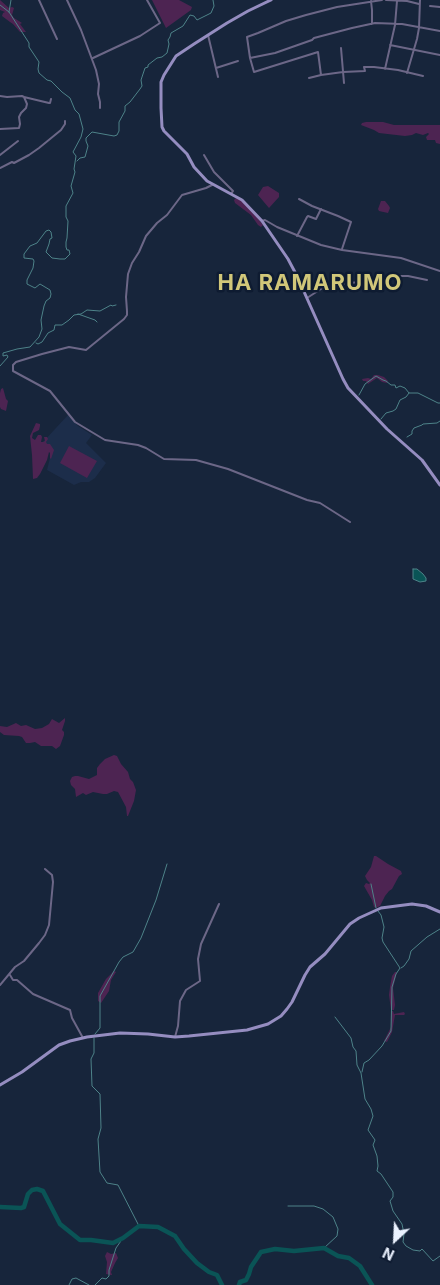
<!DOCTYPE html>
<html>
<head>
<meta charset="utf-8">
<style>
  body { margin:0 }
  #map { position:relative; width:440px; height:1285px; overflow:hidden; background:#17253b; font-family:Inter,sans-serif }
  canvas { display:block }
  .north { position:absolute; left:370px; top:1215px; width:50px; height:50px; -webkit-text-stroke:4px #0e1b31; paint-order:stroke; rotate:205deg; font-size:14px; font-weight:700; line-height:20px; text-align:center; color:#ebf2ff }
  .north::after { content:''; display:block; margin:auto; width:18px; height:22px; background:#ebf2ff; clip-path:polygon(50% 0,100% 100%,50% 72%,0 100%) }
</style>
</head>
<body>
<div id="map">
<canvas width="440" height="1285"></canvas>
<div class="north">N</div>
</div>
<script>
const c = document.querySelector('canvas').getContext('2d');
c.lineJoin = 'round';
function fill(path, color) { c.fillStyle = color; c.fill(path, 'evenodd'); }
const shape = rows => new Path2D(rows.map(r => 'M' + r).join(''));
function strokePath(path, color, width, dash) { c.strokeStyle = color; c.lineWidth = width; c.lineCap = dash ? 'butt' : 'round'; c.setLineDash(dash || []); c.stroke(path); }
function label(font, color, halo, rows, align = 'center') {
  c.font = font + ' Inter,sans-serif'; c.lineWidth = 5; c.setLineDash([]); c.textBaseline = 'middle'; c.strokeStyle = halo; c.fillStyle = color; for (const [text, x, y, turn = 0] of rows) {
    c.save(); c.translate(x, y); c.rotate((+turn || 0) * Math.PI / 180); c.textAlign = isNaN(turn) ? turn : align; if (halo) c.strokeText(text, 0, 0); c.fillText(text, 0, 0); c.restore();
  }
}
const built = shape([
  [68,415,78,426,92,435,86,443,106,463,95,478,89,482,81,482,74,485,47,470,52,450,43,442]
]);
const green = shape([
  [0,0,9,8,12,7,14,8,12,15,14,18,22,23,20,24,26,32,20,32,13,24,10,22,2,16,3,13,5,12,0,10],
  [152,0,179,0,192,7,191,10,166,28],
  [366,122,383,122,394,125,440,125,440,144,436,143,435,140,427,140,426,137,429,134,428,133,423,135,416,133,412,135,405,136,379,133,374,130,361,125,362,123],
  [268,186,279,193,279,197,269,208,258,195,263,187],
  [236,198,241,200,256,216,263,225,261,227,258,225,251,215,235,203,234,200],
  [381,201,385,201,389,206,390,208,388,213,379,211,378,209],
  [374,375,378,375,384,377,388,381,387,383,382,382,377,378,368,384,366,381,363,381,362,379,368,378,371,379],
  [3,388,6,399,8,401,6,411,1,409,0,407,0,393,1,389],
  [36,423,40,424,40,426,39,430,33,433,32,438,35,440,38,435,41,435,42,437,41,442,43,442,45,441,44,437,47,437,48,439,46,442,47,444,50,444,54,450,51,459,50,458,50,453,49,452,47,460,40,474,37,478,33,479,32,455,30,436],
  [69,446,97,461,87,478,60,463],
  [65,718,65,721,62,730,64,732,64,735,60,746,56,749,52,746,41,746,35,742,30,743,26,743,22,737,19,736,4,735,0,732,0,726,7,727,16,723,21,726,26,725,35,729,42,728,49,724,52,719,59,723],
  [114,755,117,756,121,764,128,772,130,779,133,782,136,790,134,801,128,816,127,816,126,807,118,792,114,791,107,794,103,794,93,792,86,795,83,793,76,797,75,789,71,785,70,781,72,777,75,776,78,776,89,779,97,775,97,768,100,764,105,759],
  [374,856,376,856,388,864,401,871,402,874,399,876,392,889,389,891,385,896,380,906,376,908,374,907,372,900,364,886,366,883,369,884,370,883,367,880,365,876,371,867],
  [114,971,116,972,111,980,109,991,101,1003,98,1001,98,993,106,979],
  [395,972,397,972,393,988,395,1005,394,1010,391,1010,389,995,390,987,392,976],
  [391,1011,393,1011,394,1014,404,1012,405,1014,404,1015,395,1015,392,1032,387,1042,384,1041,391,1027],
  [107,1252,111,1254,116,1253,118,1258,115,1263,111,1272,112,1275,111,1275,106,1274,107,1262,105,1256]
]);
const water = shape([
  [413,569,417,569,423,574,426,578,426,581,420,582,413,579,413,569]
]);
const stream = shape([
  [0,5,9,12,29,43,29,47,39,62,38,69,39,73,47,80,51,81,62,92,70,98,75,110,79,114,83,129,81,137,73,152,76,156,74,169,75,172,71,186,73,193,66,206,66,217,68,221,67,238,66,242,66,247,67,250,69,250,70,254,65,259,60,259,52,258,46,252,49,244,50,239,52,238,51,232,49,230,46,231,37,243,30,246,24,254,24,258,33,259,34,261,33,268,27,280,27,284,35,288,40,284,50,290,51,294,50,298,46,301,44,306,41,320,42,329,39,337,30,347,17,349,3,353,3,356,7,355,8,357,0,366],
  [9,12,11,0],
  [77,161,80,158,85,157,88,146,86,141,86,138,92,132,114,136,117,135,119,131,119,122,125,111,125,106,130,102,140,89,142,86,141,80,145,68,148,67,148,65,157,58,162,57,167,53,169,44,168,40,170,37,171,33,183,26,190,15,194,16,197,20,211,13,214,6,213,0],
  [78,314,95,320,97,322],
  [36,343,38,344,42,342,48,333,54,330,55,325,62,325,69,320,74,315,81,314,87,310,100,311,111,305,112,306,116,305],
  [359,395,365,384,376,376,383,380,386,381,391,385,395,385,396,388,400,386,405,388,409,393,418,393,438,403,440,403],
  [381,419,386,413,393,411,396,409,400,400,406,397,409,393],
  [407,437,412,434,412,431,414,428,422,425,423,424,437,423,440,421],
  [371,884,376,908],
  [401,968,404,966,409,959,411,951,427,937,440,929],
  [335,1017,351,1038,353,1047,356,1051,357,1065,361,1073,365,1099,371,1109,373,1116,368,1130,375,1140,373,1145,377,1156,378,1166,377,1171,381,1174,393,1192,393,1197,390,1201,393,1211,402,1224,404,1234,403,1242,406,1246,413,1250,420,1251,422,1249,433,1261,440,1256],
  [95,1034,100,1028,100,996,119,962,123,957,133,952,141,938,156,900,167,864],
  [94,1038,94,1053,91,1059,92,1086,100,1094,101,1128,98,1139,100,1172,107,1183,118,1185,139,1226],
  [362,1072,364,1063,369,1060,382,1046,391,1031,392,987,396,974,400,968,383,942,382,938,384,927,381,915,378,911],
  [288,1206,314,1206,323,1209,333,1217,338,1229,337,1236,324,1248],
  [69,1285,72,1279,76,1278,89,1285],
  [95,1285,102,1278,106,1279,109,1276,109,1270,116,1248,123,1238]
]);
const river = shape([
  [0,1207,21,1208,24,1207,28,1194,32,1190,37,1189,43,1191,60,1224,80,1240,91,1240,113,1243,123,1238,139,1226,158,1227,175,1236,184,1249,197,1263,209,1272,217,1275,222,1285],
  [239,1285,240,1282,246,1280,249,1274,251,1267,261,1252,275,1249,294,1251,324,1248,338,1256,349,1258,360,1266,372,1285]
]);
const street = shape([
  [39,0,57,39],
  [67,0,81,30,96,70,99,84,98,94,100,102,100,108],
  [382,0,337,7,306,15,286,21,258,33,247,37,250,58,254,72,318,52,321,75,343,72,365,71,364,67,374,67,398,70,423,76],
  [386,0,407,1,419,4],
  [371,1,372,10,372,24],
  [430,6,440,7],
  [208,35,218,77],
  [390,45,440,55],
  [341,48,344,83],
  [93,58,140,36,160,23,147,0],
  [250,58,275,53,312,40,314,38,352,28,375,23,402,24,440,31],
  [216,68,238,61],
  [385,69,395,25,397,1],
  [407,73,417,39,419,28,420,0],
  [309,78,321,75],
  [0,96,7,97,22,96,24,97,27,104,26,108,21,113,19,117,20,124,19,128,0,129],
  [24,97,49,103,50,103,51,99],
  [0,155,18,141],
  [204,155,214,172,233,191,231,194],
  [0,168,12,162,14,163,29,155,39,148,61,130,65,124,65,121],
  [212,185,206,188,182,195,167,215,157,223,146,236,139,252,132,263,128,274,126,297,127,311,127,315,124,319,86,350,69,347,42,354,16,362,13,365,13,371,50,391,75,422,105,440,138,445,146,448,164,459,196,460,228,469,307,500,320,503,350,522],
  [299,199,312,206,338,216,351,222,342,249],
  [262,221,265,220,277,227,321,245,342,250,401,258,440,271],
  [297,236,307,217,308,216,316,219,321,209],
  [307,298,324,287,338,284,382,280,395,276,408,276,427,280],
  [10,975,13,980,17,980,33,994,70,1010,72,1018,83,1038],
  [0,985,15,967,24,961,39,943,45,935,49,925,53,882,52,875,45,869],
  [175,1037,178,1026,180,1001,186,990,200,981,198,959,201,944,219,904]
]);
const secondary = shape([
  [271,0,248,11,227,23,194,44,176,56,164,75,161,82,161,108,162,127,164,131,187,154,194,167,207,181,242,200,262,221,288,259,297,276,343,379,348,388,387,429,422,460,440,485],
  [0,1085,22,1072,59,1045,70,1041,87,1037,120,1033,148,1034,175,1037,189,1036,247,1030,268,1024,281,1016,287,1009,292,1002,305,975,310,967,325,954,350,924,359,918,381,908,412,904,426,906,440,912]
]);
const districtNames = [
  ["HA RAMARUMO",310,283]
];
fill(built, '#1c2d4a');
fill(green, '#4d2452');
fill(water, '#0a5456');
strokePath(water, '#4e8389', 1);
strokePath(stream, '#4e8389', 1);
strokePath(river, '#0a5456', 4.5);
strokePath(street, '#6c6787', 2);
strokePath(secondary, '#958dc0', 3);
c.letterSpacing = '1px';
label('bold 22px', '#d1c779', '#0e1b31', districtNames);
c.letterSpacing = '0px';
</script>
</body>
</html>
